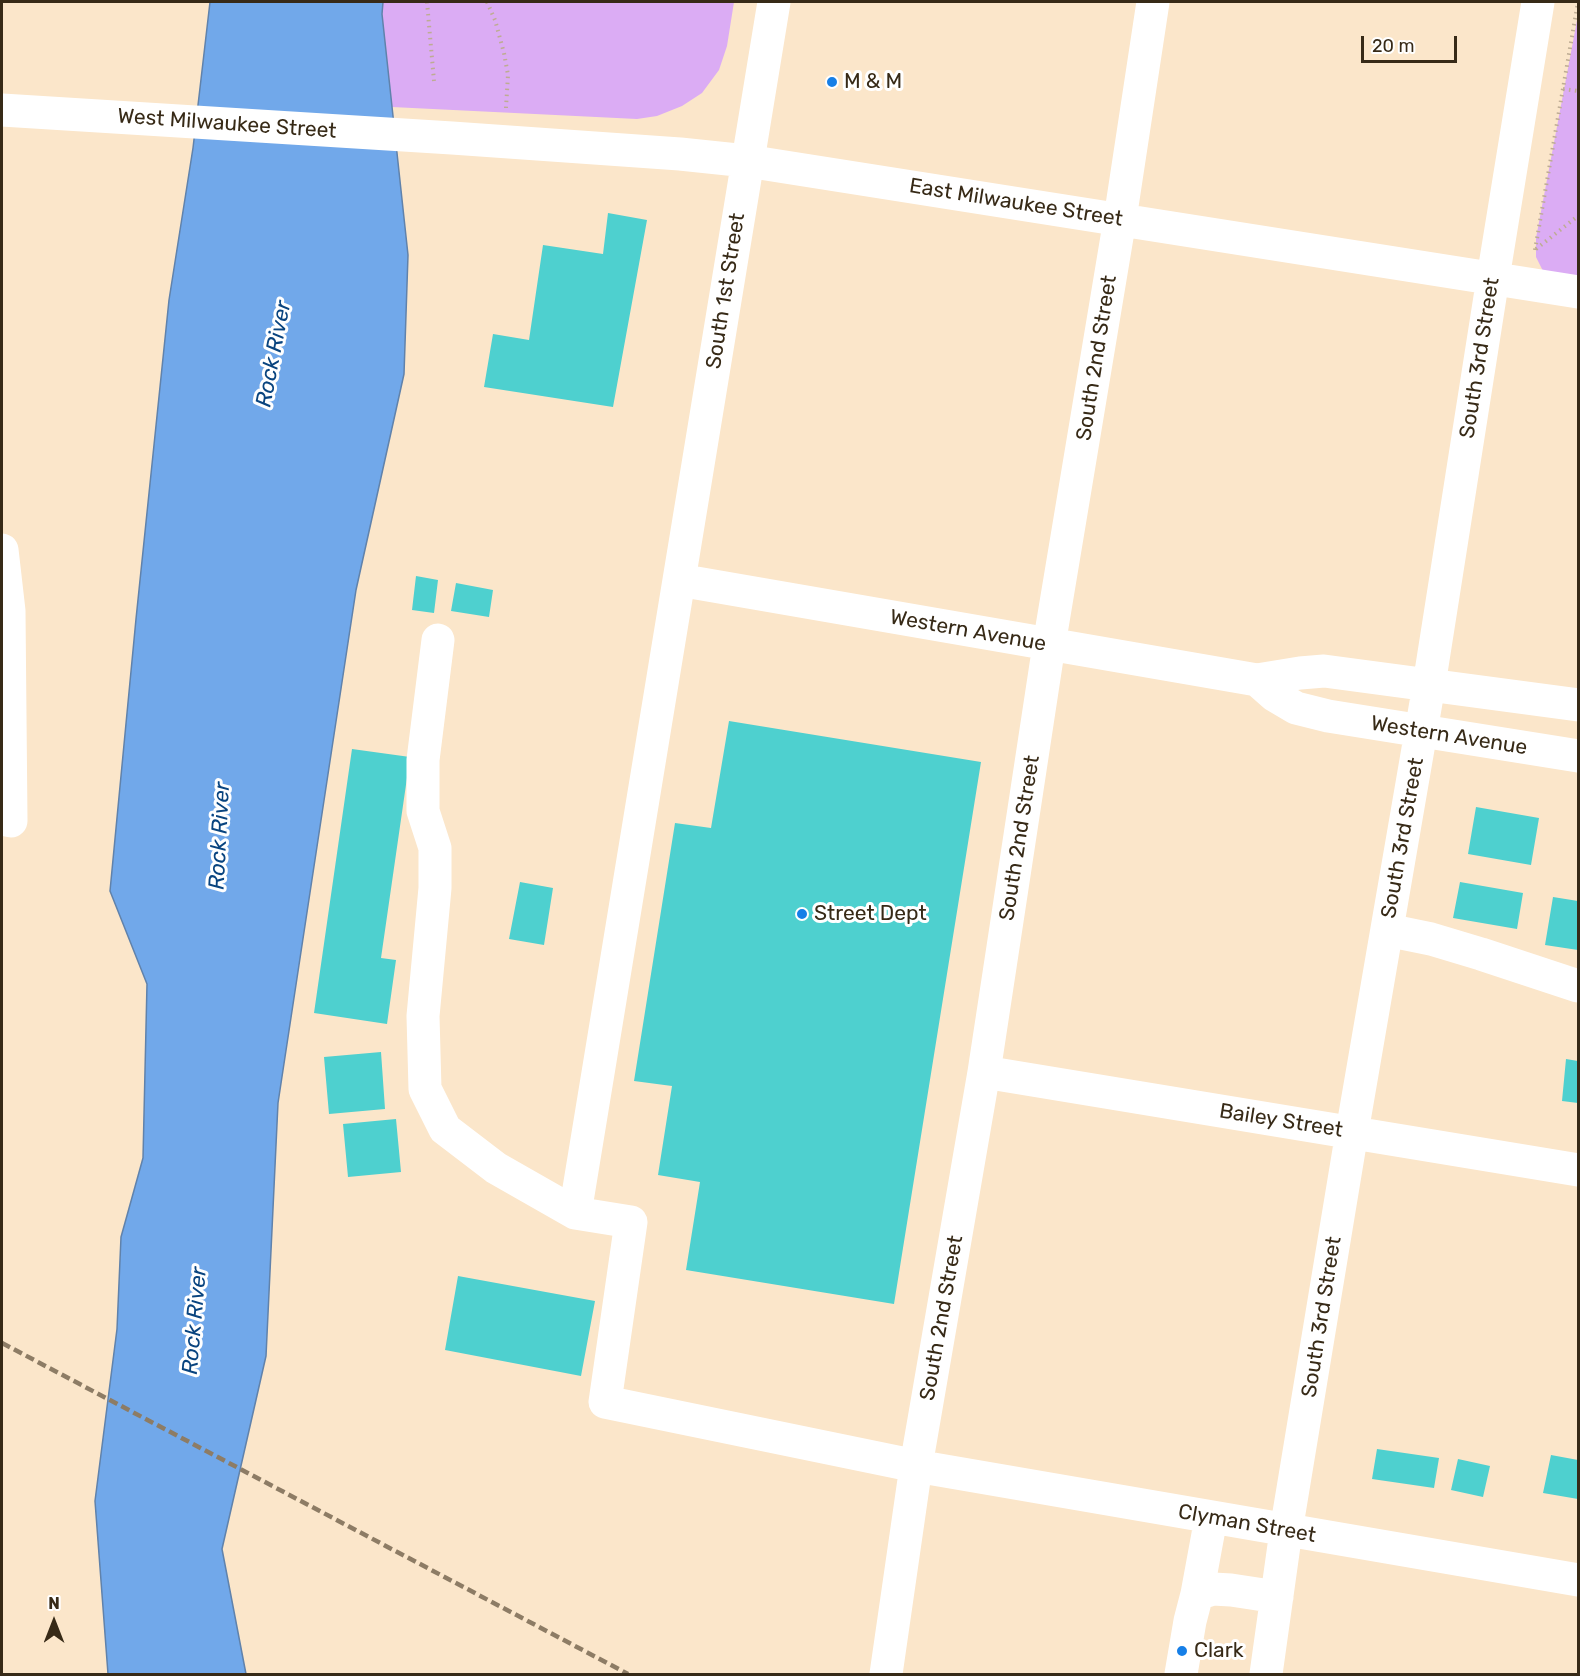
<!DOCTYPE html>
<html>
<head>
<meta charset="utf-8">
<style>
  body { margin:0 }
  #map { position:relative; width:1580px; height:1676px; overflow:hidden; background:#fbe6ca; font-family:Rubik,sans-serif }
  canvas { display:block }
  .frame { position:absolute; inset:0; border:3px solid #372a17; pointer-events:none }
  .north { position:absolute; left:24px; top:1592px; width:60px; height:60px; -webkit-text-stroke:4px #fff; paint-order:stroke; rotate:0deg; font-size:16px; font-weight:700; line-height:24px; text-align:center; color:#372a17 }
  .north::after { content:''; display:block; margin:auto; width:21px; height:27px; background:#372a17; clip-path:polygon(50% 0,100% 100%,50% 72%,0 100%) }
  .scale { position:absolute; left:1361px; top:36px; width:96px; height:27px; box-sizing:border-box; border:3px solid #372a17; border-top:0; padding-left:8px; font-size:18px; line-height:21px; white-space:nowrap; color:#372a17; -webkit-text-stroke:4px #fff; paint-order:stroke }
</style>
</head>
<body>
<div id="map">
<canvas width="1580" height="1676"></canvas>
<div class="frame"></div>
<div class="north">N</div>
<div class="scale">20 m</div>
</div>
<script>
const c = document.querySelector('canvas').getContext('2d');
c.lineJoin = 'round';
function fill(path, color) { c.fillStyle = color; c.fill(path, 'evenodd'); }
const shape = rows => new Path2D(rows.map(r => 'M' + r).join(''));
function strokePath(path, color, width, dash) { c.strokeStyle = color; c.lineWidth = width; c.lineCap = dash ? 'butt' : 'round'; c.setLineDash(dash || []); c.stroke(path); }
function label(font, color, halo, rows, align = 'center') {
  c.font = font + ' Rubik,sans-serif'; c.lineWidth = 6; c.setLineDash([]); c.textBaseline = 'middle'; c.strokeStyle = halo; c.fillStyle = color; for (const [text, x, y, turn = 0] of rows) {
    c.save(); c.translate(x, y); c.rotate((+turn || 0) * Math.PI / 180); c.textAlign = isNaN(turn) ? turn : align; if (halo) c.strokeText(text, 0, 0); c.fillText(text, 0, 0); c.restore();
  }
}
const green = shape([
  [383,2,734,2,727,46,719,70,702,93,682,106,657,116,637,119,392,107,382,14],
  [1578,15,1578,278,1544,273,1536,257,1536,238]
]);
const water = shape([
  [210,2,383,2,382,14,408,255,404,374,356,590,278,1103,266,1356,222,1549,246,1674,108,1674,95,1501,117,1329,121,1237,143,1158,147,984,110,891,136,619,169,300,193,148,210,2]
]);
const building = shape([
  [608,213,647,220,613,407,484,387,493,334,529,340,543,245,603,254],
  [416,576,438,580,434,613,412,610],
  [456,583,493,590,489,617,451,611],
  [729,721,981,762,894,1304,686,1270,700,1182,658,1175,672,1086,634,1081,675,823,711,828],
  [352,749,410,757,381,958,396,960,387,1024,314,1013],
  [1476,807,1539,818,1531,865,1468,854],
  [520,882,553,888,544,945,509,939],
  [1460,882,1523,893,1517,929,1453,918],
  [1553,897,1578,901,1578,950,1545,945],
  [381,1052,385,1109,329,1114,324,1057],
  [1566,1059,1578,1061,1578,1103,1562,1101],
  [396,1119,401,1172,348,1177,343,1124],
  [458,1276,595,1301,581,1376,445,1350],
  [1377,1449,1439,1458,1434,1488,1372,1479],
  [1551,1455,1578,1460,1578,1499,1543,1493],
  [1458,1459,1490,1466,1483,1497,1451,1490]
]);
const path = shape([
  [427,2,434,81],
  [487,2,495,20,504,53,508,75,506,108],
  [1563,89,1578,91],
  [1536,249,1578,216],
  [1535,250,1578,2]
]);
const minor = shape([
  [774,2,575,1213,631,1222,605,1402,916,1466,1578,1580],
  [2,110,452,138,680,154,747,161,1578,292],
  [2,550,9,611,11,821,2,819],
  [679,580,1257,680,1300,673,1324,671,1578,705],
  [438,640,423,760,423,811,435,848,435,888,423,1016,425,1089,445,1129,496,1168,575,1213],
  [1257,680,1274,695,1296,708,1328,716,1578,756],
  [1387,930,1431,939,1481,954,1578,986],
  [984,1072,1578,1170],
  [1197,1594,1213,1589,1231,1590,1277,1597],
  [886,1674,916,1466,984,1072,1049,645,1120,219,1153,2],
  [1181,1674,1190,1621,1197,1594,1211,1518],
  [1266,1674,1286,1531,1352,1132,1429,685,1493,278,1538,2]
]);
const rail = shape([
  [2,1343,628,1674]
]);
const markers = [
  [832,82,6,"#167fe7"],
  [802,914,6,"#167fe7"],
  [1182,1651,6,"#167fe7"]
];
const poiNames = [
  ["M & M",844,82],
  ["Street Dept",814,914],
  ["Clark",1194,1651]
];
const streetNames = [
  ["West Milwaukee Street",227,124,4],
  ["East Milwaukee Street",1016,203,9],
  ["South 1st Street",726,291,-81],
  ["South 2nd Street",1097,358,-81],
  ["South 3rd Street",1480,358,-81],
  ["Western Avenue",968,631,10],
  ["Western Avenue",1449,736,9],
  ["South 2nd Street",1020,838,-81],
  ["South 3rd Street",1403,838,-80],
  ["Bailey Street",1281,1121,9],
  ["South 3rd Street",1322,1317,-81],
  ["South 2nd Street",942,1318,-80],
  ["Clyman Street",1247,1524,10]
];
const waterNames = [
  ["Rock River",274,354,-79],
  ["Rock River",220,836,-87],
  ["Rock River",195,1321,-85]
];
fill(green, '#dbacf4');
fill(water, '#71a8ea');
strokePath(water, '#6082ab', 1.5);
fill(building, '#4ed0cf');
strokePath(path, '#beac93', 4, [1.5, 4.5]);
strokePath(minor, '#fff', 33);
strokePath(rail, '#8d7c65', 4.5, [9, 4.5]);
for (const [x, y, r, color] of markers) { const dot = new Path2D(); dot.arc(x, y, r, 0, 2 * Math.PI); c.fillStyle = color; c.fill(dot); strokePath(dot, '#fff', 2); }
label('21px', '#372a17', '#fff', poiNames, 'left');
label('21px', '#372a17', '#fff', streetNames);
label('italic 22px', '#09447f', '#fff', waterNames);
</script>
</body>
</html>
